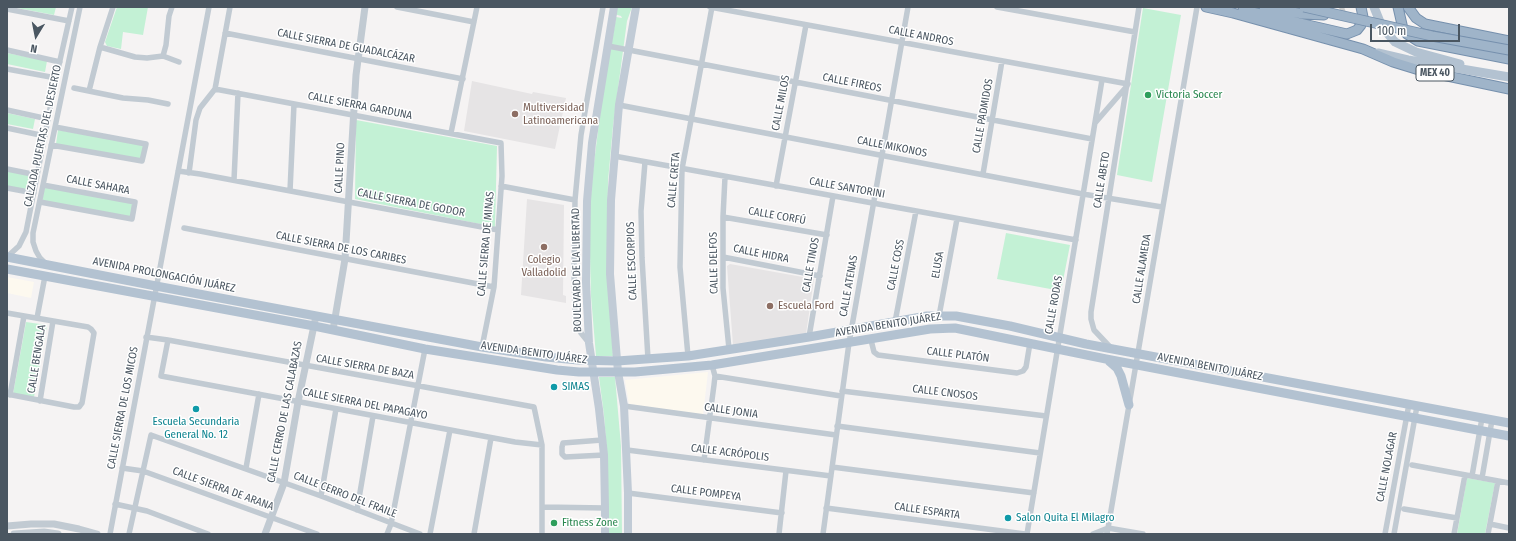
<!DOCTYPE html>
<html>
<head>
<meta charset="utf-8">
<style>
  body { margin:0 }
  #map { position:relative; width:1516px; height:541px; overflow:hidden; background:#f5f3f3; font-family:"Fira Sans Condensed",sans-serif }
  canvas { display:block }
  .frame { position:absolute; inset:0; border:8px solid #4a5661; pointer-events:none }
  .north { position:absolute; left:16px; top:16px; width:40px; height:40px; -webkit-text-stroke:3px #fff; paint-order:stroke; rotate:190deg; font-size:11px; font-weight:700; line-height:16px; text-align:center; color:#4a5661 }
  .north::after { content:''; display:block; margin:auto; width:14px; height:18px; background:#4a5661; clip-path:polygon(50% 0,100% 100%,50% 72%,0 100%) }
  .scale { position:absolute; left:1370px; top:24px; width:90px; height:18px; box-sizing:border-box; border:2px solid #4a5661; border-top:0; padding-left:5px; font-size:12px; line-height:14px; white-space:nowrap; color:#4a5661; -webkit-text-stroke:3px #fff; paint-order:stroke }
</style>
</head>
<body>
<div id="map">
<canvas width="1516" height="541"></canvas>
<div class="frame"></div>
<div class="north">N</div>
<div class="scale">100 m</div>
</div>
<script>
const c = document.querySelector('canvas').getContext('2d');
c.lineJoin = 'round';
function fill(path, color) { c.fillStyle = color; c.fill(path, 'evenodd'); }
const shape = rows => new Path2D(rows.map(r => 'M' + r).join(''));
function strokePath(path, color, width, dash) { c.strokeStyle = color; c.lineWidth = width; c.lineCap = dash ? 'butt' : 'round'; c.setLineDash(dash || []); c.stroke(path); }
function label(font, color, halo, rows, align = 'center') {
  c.font = font + ' "Fira Sans Condensed",sans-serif'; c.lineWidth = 3; c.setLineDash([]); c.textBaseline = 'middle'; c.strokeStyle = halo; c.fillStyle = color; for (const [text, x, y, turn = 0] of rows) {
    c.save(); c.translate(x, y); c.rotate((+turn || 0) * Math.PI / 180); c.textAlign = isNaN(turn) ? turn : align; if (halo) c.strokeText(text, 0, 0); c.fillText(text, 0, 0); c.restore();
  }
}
const commercial = shape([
  [7,277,34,282,31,298,7,293],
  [708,372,703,415,629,404,625,380]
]);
const education = shape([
  [472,81,532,94,533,92,566,98,555,149,464,131],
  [527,199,564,205,563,295,566,296,566,303,521,295],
  [730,264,814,279,806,334,733,345,727,266]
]);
const green = shape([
  [12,7,56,7,54,15],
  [117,7,148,7,143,35,123,32,121,49,107,46,105,42],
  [616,7,632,7,627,21,613,126,608,181,607,268,613,356,596,356,591,296,589,218,593,171,601,107,616,17,622,18,621,16,614,14],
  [1143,8,1181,15,1152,182,1117,175],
  [7,53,47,61,45,72,7,64],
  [7,113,35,119,33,129,7,124],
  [356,120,497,146,495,227,355,199],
  [58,130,144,145,142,160,56,144],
  [7,171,35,176,32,192,7,187],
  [45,186,134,204,131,218,42,201],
  [1006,233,1070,245,1061,291,997,279],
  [26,322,47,325,34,397,13,394],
  [599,377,615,377,621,446,622,534,608,534,608,467,604,415],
  [1467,478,1495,483,1485,534,1457,534]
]);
const trunkTunnel = shape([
  [1327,14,1344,7]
]);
const minor = shape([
  [397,7,474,22],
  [710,7,1128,84],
  [997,7,1135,32],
  [7,9,69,21],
  [225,33,463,79],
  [608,46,1092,139],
  [100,47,135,57,147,58,163,56,179,62],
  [7,50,60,62],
  [163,56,166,45,169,16,172,7],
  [7,69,56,78],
  [74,88,123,98,148,100,168,104],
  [215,89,501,143,502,176,494,287,482,347],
  [89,91,100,47,113,7],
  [619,105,1083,194,1162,207],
  [7,110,48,119],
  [1095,123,1127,86],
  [7,128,45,136],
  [451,133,477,7],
  [51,145,142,161,146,144,55,127],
  [614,156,1076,240],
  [645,162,641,211,642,258,648,359],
  [7,169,37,175],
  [178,171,200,174,498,230],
  [189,173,196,120,200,108,215,89,230,7],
  [983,174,1002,61],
  [725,177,723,217,723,288,729,349],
  [234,180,238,93],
  [501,186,575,200],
  [776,186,806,25],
  [7,188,34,193],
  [290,191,294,104],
  [40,202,132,219,135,202,43,185],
  [723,217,827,235],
  [184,228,494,287],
  [7,257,19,246,26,232,56,78,72,7],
  [723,257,820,276],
  [46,264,40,258,36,251,33,242,33,233,80,7],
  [7,313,88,327,91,329,94,333,82,403,79,407,74,407,7,394],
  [939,316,957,219],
  [37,318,45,276],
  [895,322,916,211],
  [146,337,168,340,534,407,542,445,542,534],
  [809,337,833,196],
  [168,340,161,376,515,442,542,445],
  [871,340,874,352,878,355,1017,373,1023,371,1026,367,1030,343],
  [589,343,581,333,575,316,574,270,575,200,581,135,603,7],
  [1112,349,1094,330,1091,319,1091,312,1139,7],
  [688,356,680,267,682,169,712,7],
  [715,376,841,396],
  [842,391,1046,416],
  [10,395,24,316],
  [40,401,53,321],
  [624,406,836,435],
  [837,426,1040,453],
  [602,440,563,443,562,447,562,454,565,457,604,455],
  [627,450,831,476],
  [704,460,714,385,715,376,712,365],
  [1412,465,1509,483],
  [832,467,1034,493],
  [122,468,143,471,317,534],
  [246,468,259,394],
  [1472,476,1482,418],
  [1482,478,1492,420],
  [628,493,782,513],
  [321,496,336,409],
  [115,504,147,511,208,534],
  [543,507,605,508],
  [826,508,1025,534],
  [1404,509,1457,518],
  [357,510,373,416],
  [1490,524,1509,528],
  [110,534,209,7],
  [129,534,151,435,321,496,420,534],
  [387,534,391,524,425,349],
  [430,534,450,430],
  [474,534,491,438],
  [779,534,786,471],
  [823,534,849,343,908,7],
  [1027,534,1102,80],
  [1093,534,1108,528,1143,534],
  [1107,534,1197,7],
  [1385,534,1409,404],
  [1394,534,1417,406],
  [1454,534,1465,475],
  [1488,534,1498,481]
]);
const tertiary = shape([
  [333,330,345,259,356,75,365,7],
  [7,526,31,524,54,524,79,529,97,534],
  [14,534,44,532,58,534],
  [265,534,284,483,298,402,316,316]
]);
const secondary = shape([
  [605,534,605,508,604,455,599,409,589,343,586,282,587,201,592,143,614,7],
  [628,534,628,493,624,406,618,372,610,274,611,200,619,105,636,7]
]);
const primary = shape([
  [1374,7,1382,27,1395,42,1416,52,1460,64],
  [1378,53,1408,60,1509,77],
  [7,257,156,286,482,347,546,357,578,360,617,361,688,356,809,337,927,316,956,316,1010,326,1086,344,1509,423],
  [7,269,314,326,425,349,557,370,579,372,635,372,712,365,930,329,955,328,1106,359,1509,436],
  [1109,361,1117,368,1121,376,1129,405]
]);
const trunk = shape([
  [1206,7,1233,13,1363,49,1393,62,1419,70,1509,89],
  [1264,7,1303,14,1324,15],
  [1398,7,1403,29,1407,34,1418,41,1509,59],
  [1408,7,1416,18,1425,24,1509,41],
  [1243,10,1347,34,1357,30,1361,25,1363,17,1361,7]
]);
const trunkBridge = shape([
  [1304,7,1432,36,1509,50]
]);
const markers = [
  [1148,95,4,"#2e9e5b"],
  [515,114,4,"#8d6e63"],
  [544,247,4,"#8d6e63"],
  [770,306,4,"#8d6e63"],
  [554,387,4,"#0f9aa8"],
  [196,409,4,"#0f9aa8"],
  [1008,518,4,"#0f9aa8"],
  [554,523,4,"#2e9e5b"]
];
const shields = [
  [1435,73,38]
];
const shieldNames = [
  ["MEX 40",1435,73]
];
const streetNames = [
  ["CALLE ANDROS",921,36,11],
  ["CALLE SIERRA DE GUADALCÁZAR",346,46,11],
  ["CALLE FIREOS",852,83,11],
  ["CALLE MILOS",781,103,-79],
  ["CALLE SIERRA GARDUNA",360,106,11],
  ["CALLE PADMIDOS",983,116,-80],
  ["CALZADA PUERTAS DEL DESIERTO",43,136,-78],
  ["CALLE MIKONOS",892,147,11],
  ["CALLE PINO",340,168,-87],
  ["CALLE CRETA",674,180,-85],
  ["CALLE ABETO",1102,180,-81],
  ["CALLE SAHARA",98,185,11],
  ["CALLE SANTORINI",847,188,10],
  ["CALLE SIERRA DE GODOR",411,203,11],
  ["CALLE CORFÚ",777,216,10],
  ["CALLE SIERRA DE MINAS",486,244,-85],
  ["CALLE SIERRA DE LOS CARIBES",341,248,11],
  ["CALLE HIDRA",761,254,11],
  ["CALLE ESCORPIOS",632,261,-92],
  ["CALLE DELFOS",714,263,-91],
  ["CALLE TINOS",811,265,-80],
  ["CALLE COSS",896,265,-79],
  ["ELUSA",938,265,-80],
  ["CALLE ALAMEDA",1142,269,-81],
  ["BOULEVARD DE LA LIBERTAD",577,270,-91],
  ["AVENIDA PROLONGACIÓN JUÁREZ",164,275,11],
  ["CALLE ATENAS",849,286,-80],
  ["CALLE RODAS",1054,305,-80],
  ["AVENIDA BENITO JUÁREZ",888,325,-9],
  ["AVENIDA BENITO JUÁREZ",534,353,8],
  ["CALLE PLATÓN",958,355,7],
  ["CALLE BENGALA",37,359,-81],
  ["CALLE SIERRA DE BAZA",365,367,10],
  ["AVENIDA BENITO JUÁREZ",1210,367,11],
  ["CALLE CNOSOS",945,393,7],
  ["CALLE SIERRA DEL PAPAGAYO",365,404,11],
  ["CALLE SIERRA DE LOS MICOS",123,408,-79],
  ["CALLE JONIA",731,411,8],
  ["CALLE CERRO DE LAS CALABAZAS",285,412,-79],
  ["CALLE ACRÓPOLIS",730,453,7],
  ["CALLE NOLAGAR",1387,467,-79],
  ["CALLE SIERRA DE ARANA",223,489,20],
  ["CALLE POMPEYA",706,493,7],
  ["CALLE CERRO DEL FRAILE",345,495,21],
  ["CALLE ESPARTA",927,511,8]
];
const leisureNames = [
  ["Victoria Soccer",1156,95],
  ["Fitness Zone",562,523]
];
const educationNames = [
  ["Multiversidad",523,108],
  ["Latinoamericana",523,121],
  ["Colegio",544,260,"center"],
  ["Valladolid",544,273,"center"],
  ["Escuela Ford",778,306]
];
const cultureNames = [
  ["SIMAS",562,387],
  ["Escuela Secundaria",196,422,"center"],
  ["General No. 12",196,435,"center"],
  ["Salon Quita El Milagro",1016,518]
];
fill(commercial, '#fdf9ef');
fill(education, '#e6e4e5');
fill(green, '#c3f1d5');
strokePath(trunkTunnel, '#caccce', 9, [9, 4.5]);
strokePath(trunk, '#7690ad', 11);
strokePath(minor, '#c1cad2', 5.5);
strokePath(tertiary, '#c1cad2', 7);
strokePath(secondary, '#c1cbd6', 8);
strokePath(primary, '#b3c2d1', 9);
strokePath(trunk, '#9fb4c9', 9);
strokePath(trunkBridge, '#7690ad', 11, []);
strokePath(trunkBridge, '#9fb4c9', 9);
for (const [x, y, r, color] of markers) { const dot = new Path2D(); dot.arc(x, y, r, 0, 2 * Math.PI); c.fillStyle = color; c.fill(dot); strokePath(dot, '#fff', 1.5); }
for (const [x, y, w] of shields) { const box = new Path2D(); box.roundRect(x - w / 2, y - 8, w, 16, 3); c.fillStyle = '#fff'; c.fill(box); strokePath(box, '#4a5661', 1); }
label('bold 10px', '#4a5661', null, shieldNames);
label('11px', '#4a5661', '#fff', streetNames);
label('11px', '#27864d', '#fff', leisureNames, 'left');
label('11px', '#785e54', '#fff', educationNames, 'left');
label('11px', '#0d838f', '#fff', cultureNames, 'left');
</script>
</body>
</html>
